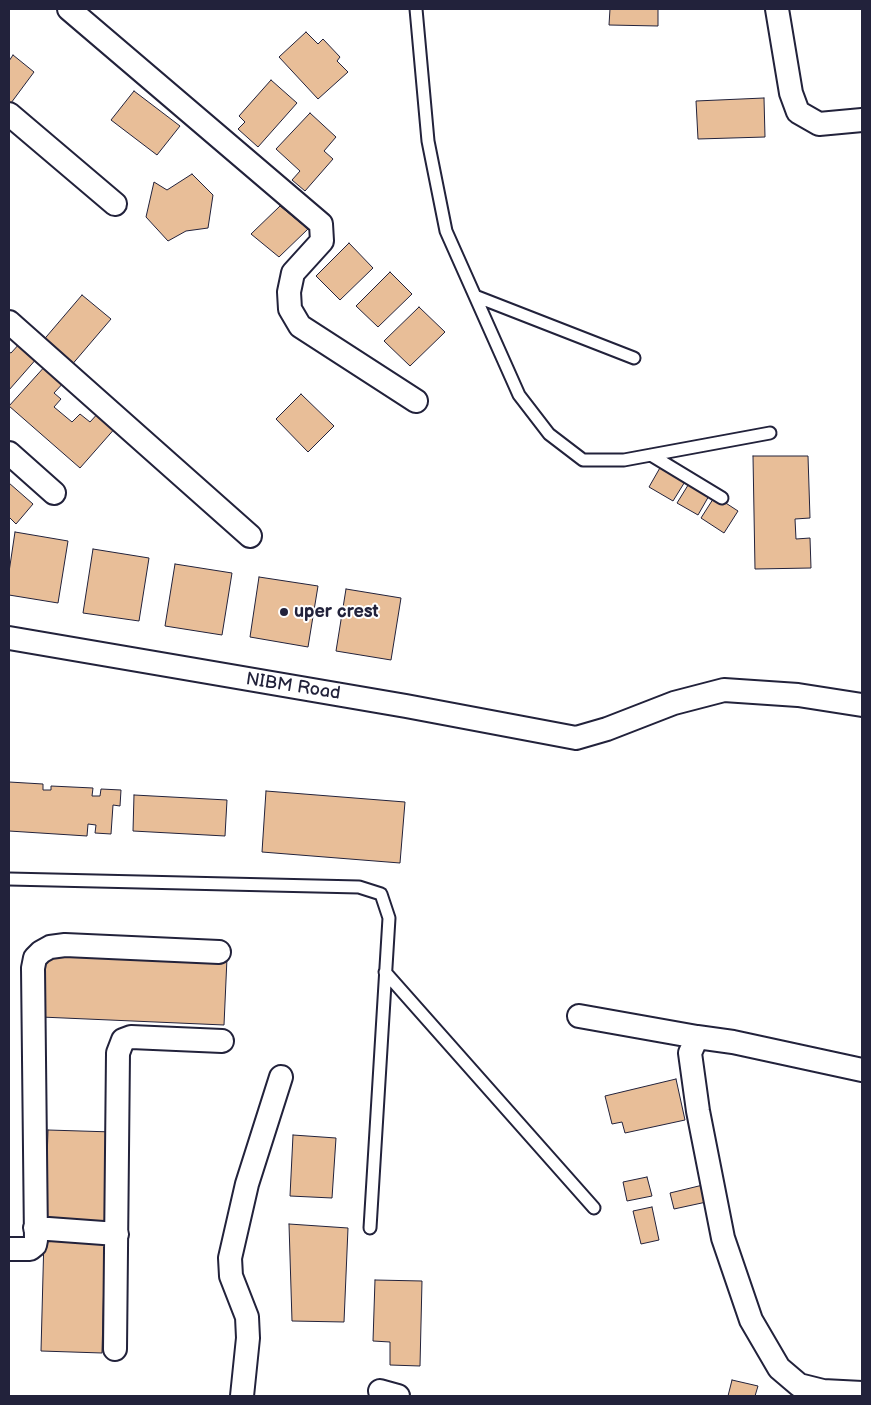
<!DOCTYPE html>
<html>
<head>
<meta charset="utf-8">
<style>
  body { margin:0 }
  #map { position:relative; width:871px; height:1405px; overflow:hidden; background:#fff; font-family:"Balsamiq Sans",sans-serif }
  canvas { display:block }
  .frame { position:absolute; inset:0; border:10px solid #22223b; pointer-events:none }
</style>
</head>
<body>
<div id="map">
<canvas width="871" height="1405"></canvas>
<div class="frame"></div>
</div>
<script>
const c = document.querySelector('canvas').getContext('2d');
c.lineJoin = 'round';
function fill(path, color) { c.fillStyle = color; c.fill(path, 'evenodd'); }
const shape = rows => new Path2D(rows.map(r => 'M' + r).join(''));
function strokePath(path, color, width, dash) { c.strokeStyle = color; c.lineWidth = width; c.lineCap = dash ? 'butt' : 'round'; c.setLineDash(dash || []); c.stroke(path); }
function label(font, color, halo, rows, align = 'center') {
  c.font = font + ' "Balsamiq Sans",sans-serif'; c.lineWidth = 4; c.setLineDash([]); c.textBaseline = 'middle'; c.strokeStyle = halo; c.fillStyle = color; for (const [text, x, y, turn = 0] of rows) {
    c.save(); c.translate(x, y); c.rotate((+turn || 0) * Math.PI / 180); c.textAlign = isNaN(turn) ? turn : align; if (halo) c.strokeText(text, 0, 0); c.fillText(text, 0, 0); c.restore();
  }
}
const building = shape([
  [610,9,658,9,658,26,609,25,610,9],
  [306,32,318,44,323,39,340,57,337,61,348,72,318,99,279,57,306,32],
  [13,55,34,72,11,103,9,101,9,61,13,55],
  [271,80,297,103,258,147,238,129,245,122,239,116,271,80],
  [134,91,180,126,157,155,111,120,134,91],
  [764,98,765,137,698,139,696,101,764,98],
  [310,113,336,137,324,151,333,159,305,191,292,180,300,171,276,149,310,113],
  [192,174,213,195,208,228,186,231,168,241,146,217,154,182,167,190,192,174],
  [280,206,308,229,279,257,251,234,280,206],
  [349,243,373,268,340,300,316,276,349,243],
  [390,272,412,294,378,327,356,306,390,272],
  [82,295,111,319,70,367,41,343,82,295],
  [419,307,445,332,410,366,384,341,419,307],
  [21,342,38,357,9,390,9,352,11,353,21,342],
  [47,364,66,380,54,393,61,399,54,407,72,422,80,414,90,422,100,411,117,426,80,468,9,406,47,364],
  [301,394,334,426,308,452,276,419,301,394],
  [753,456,808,456,810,518,795,519,796,539,810,538,811,568,755,569,753,456],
  [661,466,686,480,673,501,649,487,661,466],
  [690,482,710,494,698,515,677,503,690,482],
  [9,483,33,504,16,524,9,517,9,483],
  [715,496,738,511,724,533,701,518,715,496],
  [15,532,68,541,58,603,9,595,9,572,15,532],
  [93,549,149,558,139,621,83,613,93,549],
  [175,564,232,573,222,635,165,626,175,564],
  [259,577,318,586,308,647,250,637,259,577],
  [346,589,401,598,391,660,336,651,346,589],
  [9,782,43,784,43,790,51,790,51,786,93,788,92,796,100,796,101,789,121,790,120,806,113,805,111,834,95,833,96,825,88,824,87,836,9,831,9,782],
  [266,791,405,802,400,863,262,852,266,791],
  [134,795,227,800,225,836,133,831,134,795],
  [44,950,227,958,224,1025,41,1017,44,950],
  [676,1079,685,1120,625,1133,622,1122,612,1124,605,1096,676,1079],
  [48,1130,113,1132,110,1223,45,1221,48,1130],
  [293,1135,336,1138,332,1198,290,1196,293,1135],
  [647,1177,652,1196,627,1201,623,1182,647,1177],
  [707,1184,711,1201,674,1209,670,1193,707,1184],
  [652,1207,659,1240,641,1244,633,1211,652,1207],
  [289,1224,348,1228,344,1322,292,1321,289,1224],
  [44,1237,105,1239,102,1353,41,1351,44,1237],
  [375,1280,422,1281,420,1366,390,1365,390,1342,373,1341,375,1280],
  [732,1380,758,1386,755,1396,728,1396,732,1380]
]);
const lane = shape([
  [416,9,428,141,446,231,519,395,549,434,583,460,624,460,770,433],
  [475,296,634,358],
  [651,455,722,498],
  [9,879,359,887,381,894,389,918,370,1228],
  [385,972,594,1208]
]);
const street = shape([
  [69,9,321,224,322,241,293,273,289,292,290,309,300,326,416,401],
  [777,9,791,93,798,112,819,124,862,120],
  [9,114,115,204],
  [9,322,250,536],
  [9,453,54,493],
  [9,638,406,706,576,738,607,729,674,703,724,690,798,695,862,705],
  [579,1016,697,1037],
  [862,1070,733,1042,697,1037,690,1053,698,1111,723,1238,751,1320,779,1368,799,1385,823,1391,862,1393],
  [35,1228,117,1234],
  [9,1249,30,1249,35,1245,36,1240,33,968,35,958,41,952,50,947,65,945,219,952],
  [115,1349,118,1053,123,1040,131,1037,222,1041],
  [380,1391,398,1396],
  [242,1396,248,1338,247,1317,231,1276,230,1258,247,1184,281,1077]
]);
const markers = [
  [284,612,5,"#22223b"]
];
const poiNames = [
  ["uper crest",294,612]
];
const streetNames = [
  ["NIBM Road",293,687,9]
];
fill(building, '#e8be98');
strokePath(building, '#22223b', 1);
strokePath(lane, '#22223b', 15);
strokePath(street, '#22223b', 26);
strokePath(lane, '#fff', 11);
strokePath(street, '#fff', 22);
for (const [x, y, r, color] of markers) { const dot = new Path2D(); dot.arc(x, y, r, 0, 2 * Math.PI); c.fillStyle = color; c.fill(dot); strokePath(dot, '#fff', 2); }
label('bold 18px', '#22223b', '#fff', poiNames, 'left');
label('18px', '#22223b', '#fff', streetNames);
</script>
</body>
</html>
